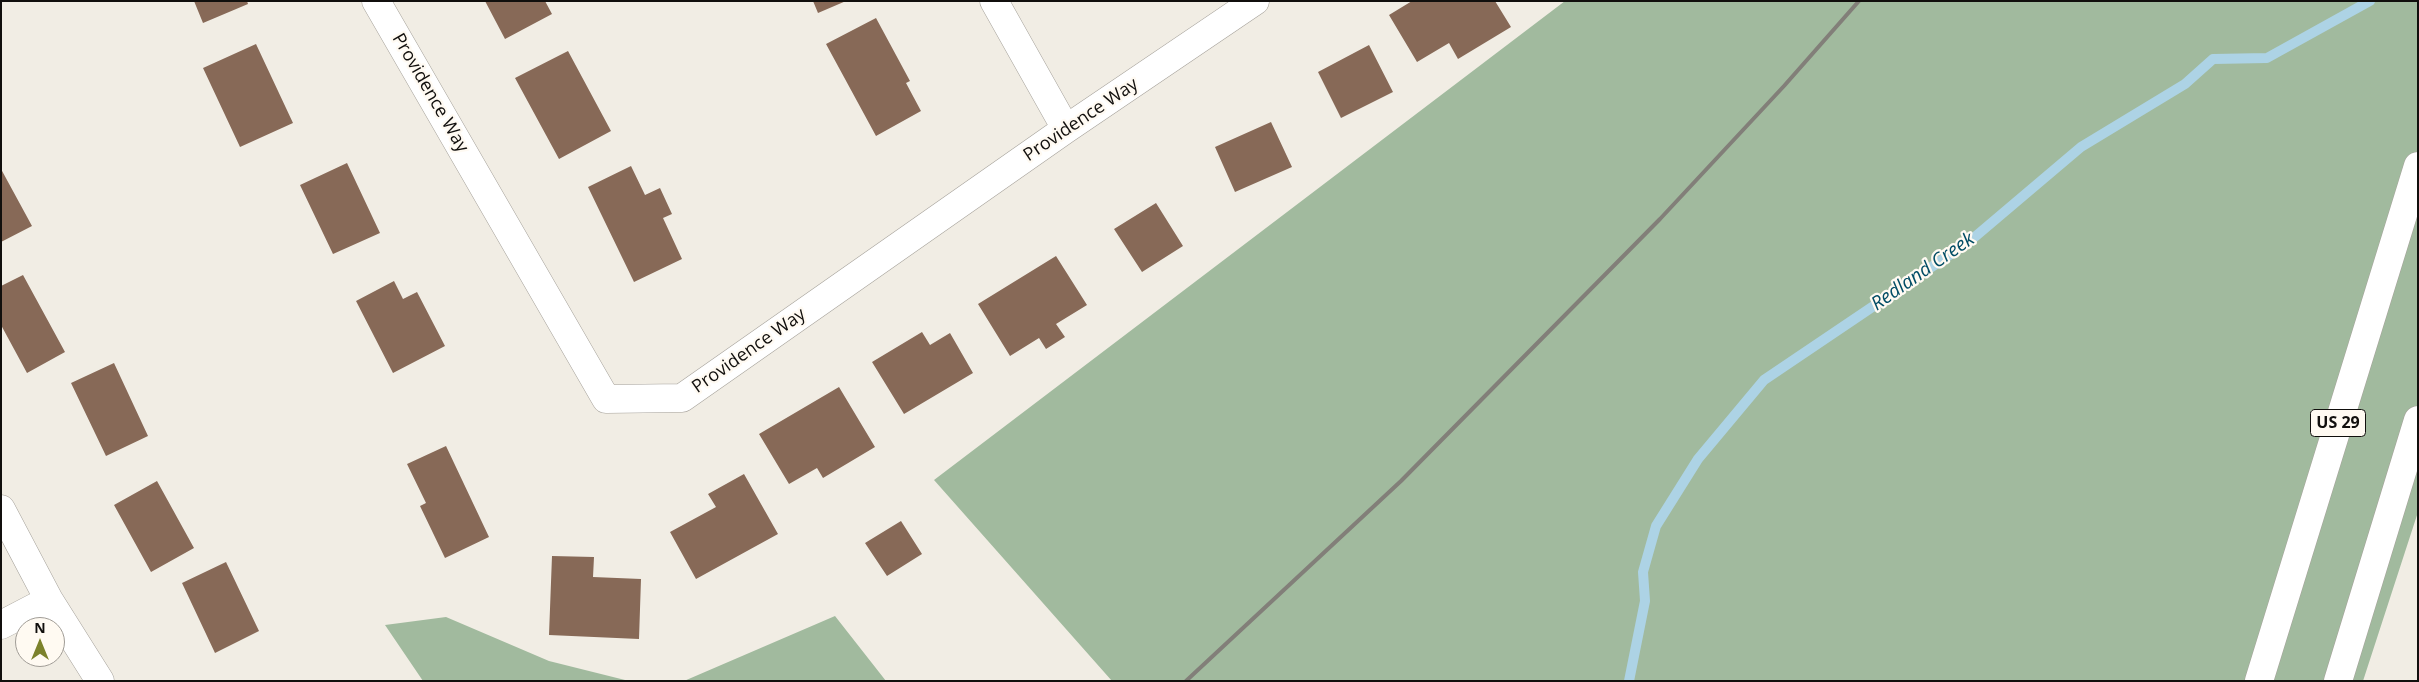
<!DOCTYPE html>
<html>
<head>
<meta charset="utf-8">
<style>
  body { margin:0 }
  #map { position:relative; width:2419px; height:682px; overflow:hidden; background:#f1ede4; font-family:"Open Sans",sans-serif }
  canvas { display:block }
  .frame { position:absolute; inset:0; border:2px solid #110f0d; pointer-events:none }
  .north { position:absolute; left:15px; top:617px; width:50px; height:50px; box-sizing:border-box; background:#fffaf2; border:1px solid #a09c96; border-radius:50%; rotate:0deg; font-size:14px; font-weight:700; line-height:20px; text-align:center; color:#110f0d }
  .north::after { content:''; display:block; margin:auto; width:18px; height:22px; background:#7c822c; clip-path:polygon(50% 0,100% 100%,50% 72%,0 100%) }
</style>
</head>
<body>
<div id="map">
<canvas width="2419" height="682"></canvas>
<div class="frame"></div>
<div class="north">N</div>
</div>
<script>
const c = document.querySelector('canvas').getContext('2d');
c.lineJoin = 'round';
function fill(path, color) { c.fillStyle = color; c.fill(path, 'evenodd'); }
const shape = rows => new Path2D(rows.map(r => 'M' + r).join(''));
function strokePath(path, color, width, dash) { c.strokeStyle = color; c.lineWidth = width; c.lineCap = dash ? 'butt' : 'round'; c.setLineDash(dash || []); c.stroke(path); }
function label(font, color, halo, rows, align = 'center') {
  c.font = font + ' "Open Sans",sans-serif'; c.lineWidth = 4.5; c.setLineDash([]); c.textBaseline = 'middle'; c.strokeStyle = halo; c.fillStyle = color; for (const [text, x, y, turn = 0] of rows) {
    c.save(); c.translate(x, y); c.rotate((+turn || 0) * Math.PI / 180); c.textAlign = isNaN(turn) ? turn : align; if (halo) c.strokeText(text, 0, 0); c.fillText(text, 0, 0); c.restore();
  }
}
const forest = shape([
  [1565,1,2418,1,2418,512,2363,681,1112,681,934,480],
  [835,616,886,681,684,681],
  [446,617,549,661,629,681,423,681,385,625]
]);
const stream = shape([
  [1629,681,1645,601,1643,572,1656,526,1698,459,1764,380,1970,241,2081,147,2185,84,2213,59,2267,58,2370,1]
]);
const building = shape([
  [194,1,247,1,248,4,203,23],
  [485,1,545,1,552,14,505,39],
  [813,1,846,1,818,13],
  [1412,1,1495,1,1511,27,1458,59,1449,43,1417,62,1389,15],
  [876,18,910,81,906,83,921,111,876,136,826,44],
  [256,44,293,123,240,147,203,68],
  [1369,45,1393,92,1341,118,1318,72],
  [568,51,611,131,559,159,515,78],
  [1271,122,1292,167,1235,192,1215,147],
  [347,163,380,233,333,254,300,185],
  [631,166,645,195,660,188,672,214,663,218,682,259,634,282,588,187],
  [1,169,32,226,1,242],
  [1156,203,1183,246,1142,272,1114,229],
  [1056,256,1087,305,1056,324,1065,337,1046,349,1039,338,1010,356,978,304],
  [23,275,65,352,27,373,1,325,1,286],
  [394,281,403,299,417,292,445,346,393,373,356,301],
  [922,332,930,345,950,333,973,373,904,414,872,362],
  [114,363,148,436,106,456,71,383],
  [839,387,875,447,823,478,817,468,789,484,759,434],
  [446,446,489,537,445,558,420,506,426,503,407,464],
  [744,474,778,534,696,579,670,532,716,507,708,494],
  [157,481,194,548,151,572,114,505],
  [901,521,922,554,887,576,865,543],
  [552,556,594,557,593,577,641,579,639,639,549,635],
  [226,562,259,631,215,653,182,583]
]);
const minor = shape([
  [376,1,606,399,682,398,1066,129,1255,1],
  [994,1,1066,129],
  [1,509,49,600,100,681],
  [1,625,49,600]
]);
const major = shape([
  [2259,681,2418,166],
  [2338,681,2418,420]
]);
const rail = shape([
  [1186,681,1401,481,1660,219,1784,86,1859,1]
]);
const shields = [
  [2338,423,55]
];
const shieldNames = [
  ["US 29",2338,423]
];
const streetNames = [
  ["Providence Way",430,93,60],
  ["Providence Way",1081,120,-34],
  ["Providence Way",749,351,-35]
];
const waterNames = [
  ["Redland Creek",1923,272,-35]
];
fill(forest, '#a1ba9e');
strokePath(stream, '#add3e5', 10);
fill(building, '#876957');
strokePath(minor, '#a5a19a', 29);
strokePath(major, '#a5a19a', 29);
strokePath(minor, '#fff', 28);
strokePath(major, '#fff', 28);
strokePath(rail, '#827f79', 4);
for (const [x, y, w] of shields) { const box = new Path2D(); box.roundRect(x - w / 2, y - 13.5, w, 27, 4); c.fillStyle = '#fffaf2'; c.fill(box); strokePath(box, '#110f0d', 1); }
label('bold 16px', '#110f0d', null, shieldNames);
label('18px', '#110f0d', '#fffaf2', streetNames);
label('italic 19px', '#004c65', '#fffaf2', waterNames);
</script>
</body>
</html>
